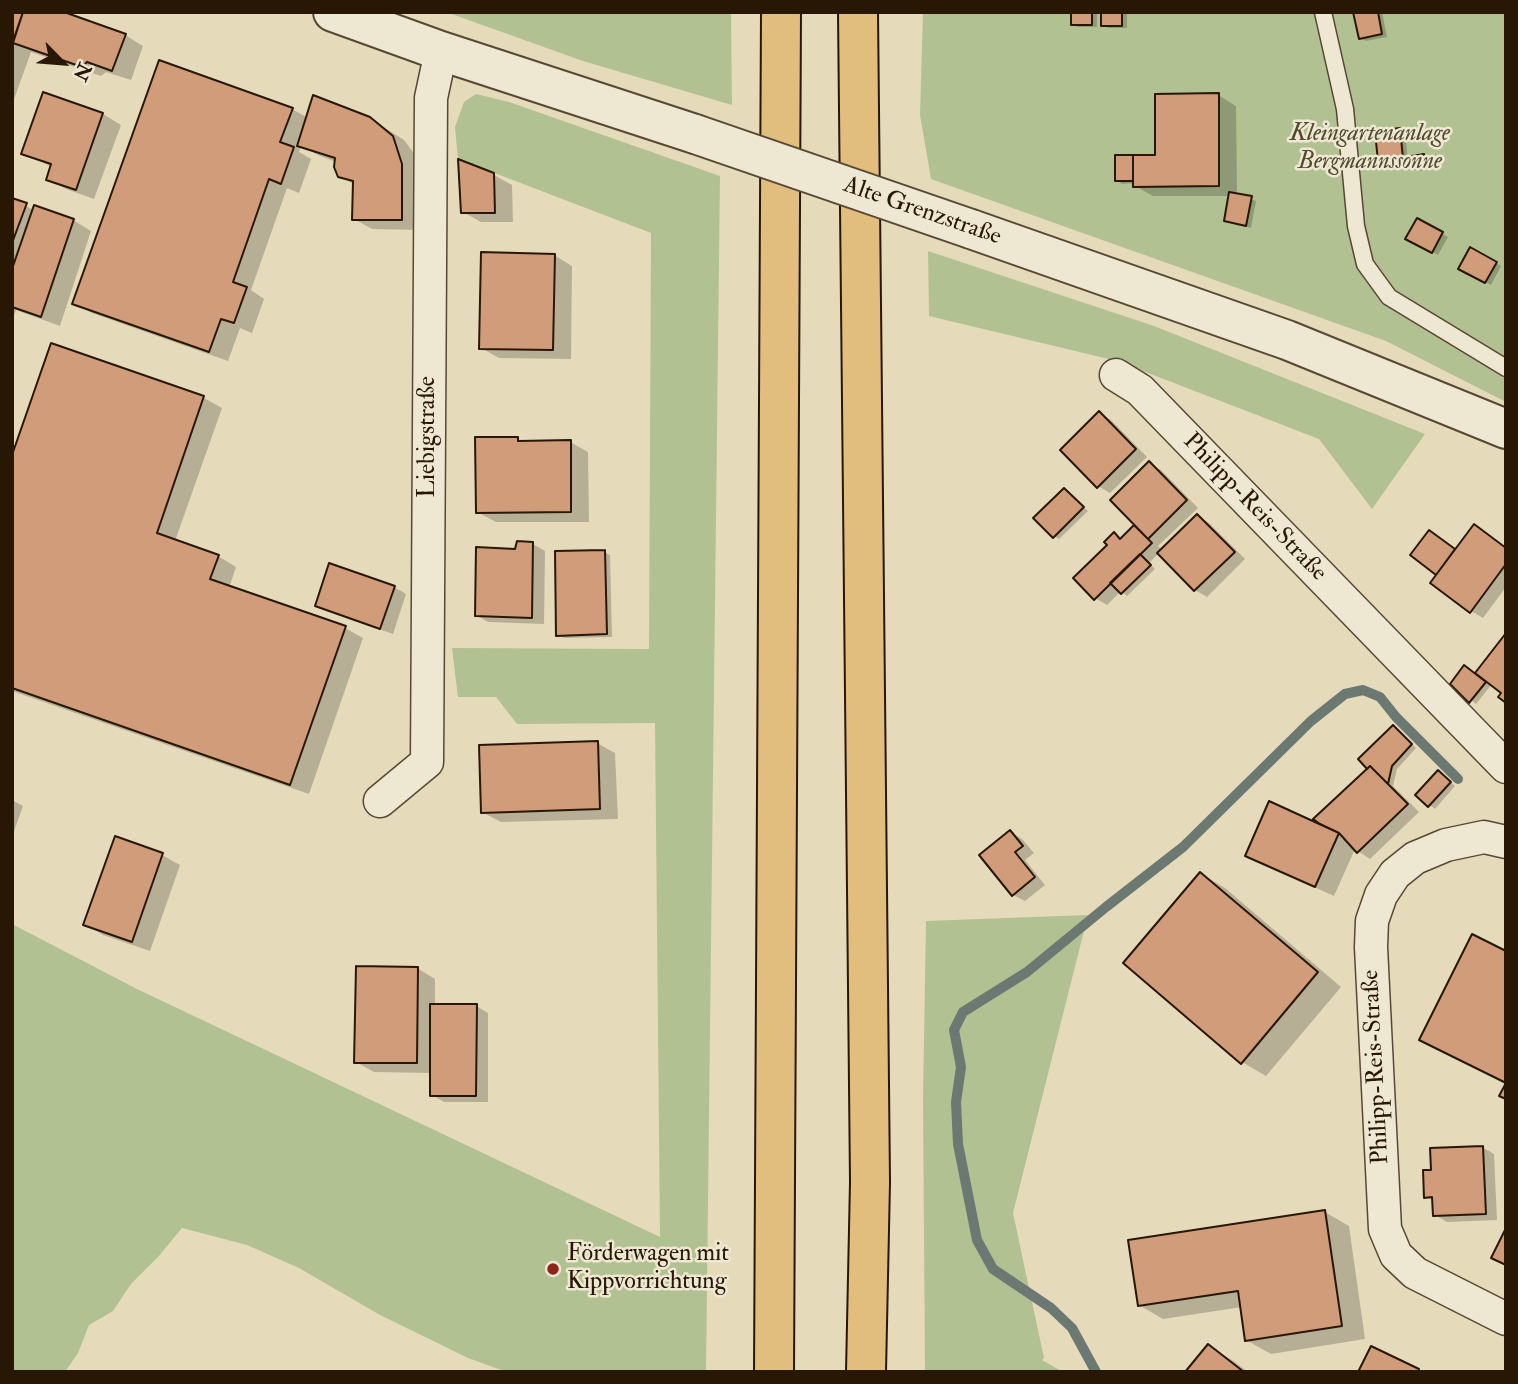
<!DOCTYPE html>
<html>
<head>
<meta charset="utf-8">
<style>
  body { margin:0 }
  #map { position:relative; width:1518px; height:1384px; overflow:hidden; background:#e5dbbb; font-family:"IM FELL Double Pica",serif }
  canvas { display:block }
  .frame { position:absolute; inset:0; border:14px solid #291706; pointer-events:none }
  .north { position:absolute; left:28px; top:28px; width:70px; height:70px; -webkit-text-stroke:5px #eee8d3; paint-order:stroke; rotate:115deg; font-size:19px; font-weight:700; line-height:28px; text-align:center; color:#291706 }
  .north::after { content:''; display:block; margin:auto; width:24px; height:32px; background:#291706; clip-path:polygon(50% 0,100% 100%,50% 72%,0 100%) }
</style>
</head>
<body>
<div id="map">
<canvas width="1518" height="1384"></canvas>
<div class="frame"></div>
<div class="north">N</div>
</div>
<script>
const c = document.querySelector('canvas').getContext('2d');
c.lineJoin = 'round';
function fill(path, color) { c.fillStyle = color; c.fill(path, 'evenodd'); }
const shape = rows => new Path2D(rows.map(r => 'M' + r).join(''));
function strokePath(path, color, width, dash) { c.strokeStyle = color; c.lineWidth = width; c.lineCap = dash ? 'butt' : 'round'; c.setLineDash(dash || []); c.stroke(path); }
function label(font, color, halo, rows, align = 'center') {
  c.font = font + ' "IM FELL Double Pica",serif'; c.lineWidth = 5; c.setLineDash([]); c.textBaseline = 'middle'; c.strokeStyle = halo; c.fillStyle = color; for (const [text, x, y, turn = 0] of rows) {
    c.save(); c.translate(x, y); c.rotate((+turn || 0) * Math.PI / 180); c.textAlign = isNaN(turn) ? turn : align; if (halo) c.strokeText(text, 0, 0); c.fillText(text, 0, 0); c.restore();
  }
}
const green = shape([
  [446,12,731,12,732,105,583,61],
  [923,12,1506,12,1506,402,1386,341,931,179,920,115],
  [476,94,509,102,720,176,706,1372,507,1372,468,1358,380,1315,299,1268,247,1245,182,1228,158,1257,131,1284,113,1311,89,1325,78,1353,65,1372,12,1372,12,924,137,989,660,1237,655,723,517,724,496,697,458,697,452,648,649,649,651,233,458,159,455,127,464,102],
  [928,251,1154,326,1425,434,1372,509,1319,439,1117,361,929,316],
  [1088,915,1013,1213,1044,1358,1042,1360,1063,1372,925,1372,923,1098,926,921]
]);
const shadow = shape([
  [12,12,21,12,125,35,143,46,131,80,106,72,101,76,31,52,12,105],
  [1073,12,1097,12,1097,27,1078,27,1073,24],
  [1103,12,1127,12,1127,28,1108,28,1103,25],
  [1355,12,1382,12,1387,37,1366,41,1360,38],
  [44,94,103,114,121,125,94,199,66,189,48,179,52,167,23,153],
  [1218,95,1236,106,1237,195,1256,201,1251,228,1226,221,1230,196,1153,196,1135,186,1135,183,1122,184,1116,180,1157,157],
  [292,109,308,118,369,118,404,140,415,155,420,176,420,230,372,229,354,219,354,184,340,176,336,162,318,155,301,146,299,152,311,159,299,193,287,188,251,290,264,299,252,333,240,328,228,361,92,313,74,303],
  [1400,129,1405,132,1408,161,1385,164,1380,161],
  [1424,156,1429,159,1430,169,1421,171,1415,167],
  [494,175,512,185,513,222,481,222,463,212],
  [12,200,34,210,73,220,91,231,60,326,16,310,12,321],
  [1418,220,1448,237,1438,255,1408,238],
  [1471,249,1501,266,1491,285,1460,268],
  [554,255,572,266,571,359,499,358,481,348],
  [52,345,204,398,222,408,175,541,218,556,236,567,229,588,345,628,363,638,309,794,12,691,12,460],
  [1099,413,1111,420,1147,457,1110,493,1098,486],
  [517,439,523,442,570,442,588,452,589,522,496,522,477,512],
  [1149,464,1161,470,1198,508,1158,546,1162,550,1198,516,1209,523,1245,559,1207,597,1195,590,1159,553,1149,563,1155,569,1127,596,1121,591,1107,605,1095,598,1110,545,1114,534,1123,539,1136,525],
  [1065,490,1088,511,1059,539,1054,536],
  [1435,535,1456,551,1506,548,1506,587,1483,618,1471,611,1439,574,1412,555],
  [533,544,545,551,544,624,488,622,476,615],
  [604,552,610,555,612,637,564,638,558,635],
  [394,587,406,594,393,634,329,612,317,605],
  [1506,636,1503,693,1492,684,1476,704,1452,683,1476,675],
  [1399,731,1416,748,1397,769,1393,786,1419,812,1370,859,1355,849,1334,896,1265,865,1247,855,1327,829,1316,819,1370,768],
  [597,743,615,753,618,819,501,822,482,812],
  [1443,775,1455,786,1435,809,1417,795],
  [12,800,23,806,12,837],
  [1010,832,1022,839,1034,853,1025,860,1045,885,1025,901,1013,895],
  [162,855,180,865,150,951,103,935,85,924],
  [1201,874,1225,888,1341,987,1266,1076,1242,1062],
  [1506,953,1506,1083,1421,1040],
  [417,968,435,979,435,1006,476,1006,488,1013,488,1102,444,1102,432,1095,432,1073,374,1072,356,1062],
  [1482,1147,1494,1154,1497,1220,1447,1222,1435,1215,1434,1201,1426,1197,1433,1172],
  [1325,1212,1349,1226,1365,1339,1271,1354,1246,1340,1242,1307,1163,1319,1139,1305],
  [1208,1346,1232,1360,1248,1372,1187,1372]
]);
const stream = shape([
  [1096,1372,1072,1328,1051,1308,993,1269,977,1240,958,1144,956,1102,961,1067,954,1030,963,1012,1027,972,1106,907,1183,847,1311,721,1345,694,1363,690,1380,697,1396,717,1458,779]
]);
const building = shape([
  [12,12,23,12,12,44,12,12],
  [23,12,64,12,126,34,112,71,87,62,82,67,13,43,23,12],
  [1071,12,1092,12,1092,25,1071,25,1071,12],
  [1101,12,1122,12,1122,26,1101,26,1101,12],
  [1353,12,1378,12,1382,34,1359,39,1353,12],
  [159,60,293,108,280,142,294,147,281,184,269,179,233,282,247,287,234,323,221,319,209,352,72,304,159,60],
  [43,92,103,113,76,190,46,180,51,164,21,154,43,92],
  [1219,93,1219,186,1133,187,1133,155,1155,155,1155,94,1219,93],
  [313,95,370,117,393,136,402,164,402,220,352,220,353,181,338,177,334,167,335,158,297,146,313,95],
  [1400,128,1403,159,1378,162,1375,131,1400,128],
  [1424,154,1426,167,1414,169,1412,156,1424,154],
  [1115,155,1133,155,1133,181,1115,181,1115,155],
  [458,159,494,173,495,213,461,213,458,159],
  [1229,192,1252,196,1246,226,1224,221,1229,192],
  [12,198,27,203,12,243,12,198],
  [34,205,74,219,41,317,12,307,12,269,34,205],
  [1417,218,1443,232,1432,253,1405,239,1417,218],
  [1470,247,1497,262,1485,283,1458,269,1470,247],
  [481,252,555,254,553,350,479,349,481,252],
  [51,343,204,396,157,533,219,555,210,579,346,626,290,785,12,688,12,455,51,343],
  [1099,411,1136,449,1097,488,1060,450,1099,411],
  [475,437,518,437,518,441,571,440,571,512,476,513,475,437],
  [1149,461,1187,500,1148,539,1110,500,1149,461],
  [1064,488,1084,507,1053,538,1033,518,1064,488],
  [1197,514,1235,552,1194,591,1157,553,1197,514],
  [1474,524,1506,548,1506,564,1470,613,1430,583,1474,524],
  [1134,525,1152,543,1094,600,1073,578,1107,545,1104,542,1114,532,1120,539,1134,525],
  [1429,530,1455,549,1436,575,1410,555,1429,530],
  [517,541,533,542,532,618,475,616,476,547,515,549,517,541],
  [605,550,607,634,556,636,555,551,605,550],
  [1140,554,1151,565,1121,594,1110,583,1140,554],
  [329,563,395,586,380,629,315,606,329,563],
  [1506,633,1506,703,1498,697,1501,693,1475,673,1506,633],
  [1464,665,1486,682,1469,703,1450,684,1464,665],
  [1393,725,1412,744,1392,766,1388,784,1370,766,1367,769,1358,759,1393,725],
  [598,741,600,809,481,813,479,745,598,741],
  [1370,766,1408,804,1357,853,1339,833,1320,824,1313,819,1370,766],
  [1438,770,1451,782,1428,807,1415,795,1438,770],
  [1269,801,1339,833,1315,887,1245,856,1269,801],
  [1010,830,1023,846,1015,852,1035,877,1012,896,979,855,1010,830],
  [115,836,163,853,132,942,83,925,115,836],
  [1200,872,1318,972,1241,1064,1123,963,1200,872],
  [1472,934,1506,951,1506,1099,1499,1096,1506,1083,1419,1040,1472,934],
  [356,966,418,967,417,1063,354,1063,356,966],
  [430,1004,477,1004,476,1096,430,1096,430,1004],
  [1483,1146,1486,1214,1433,1216,1432,1197,1424,1198,1423,1170,1431,1170,1430,1148,1483,1146],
  [1325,1210,1342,1326,1245,1341,1238,1291,1138,1306,1128,1240,1325,1210],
  [1506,1228,1506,1265,1491,1258,1506,1228],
  [1208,1344,1244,1372,1185,1372,1208,1344],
  [1371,1346,1419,1369,1418,1372,1358,1372,1371,1346]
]);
const service = shape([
  [1323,12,1345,109,1356,226,1365,264,1389,297,1506,368]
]);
const minor = shape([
  [1116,375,1140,390,1506,767],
  [380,801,427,762,431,98,441,51],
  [1506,842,1484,837,1446,845,1415,858,1395,874,1381,895,1372,921,1371,947,1385,1229,1396,1255,1415,1273,1506,1319]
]);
const tertiary = shape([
  [333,12,441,51,695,134],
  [971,229,1287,340,1506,429]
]);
const motorway = shape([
  [858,12,870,1182,866,1372],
  [774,1372,781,12]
]);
const tertiaryBridge = shape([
  [695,134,971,229]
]);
const markers = [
  [553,1269,7,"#8f2418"]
];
const parkNames = [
  ["Kleingartenanlage",1370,135],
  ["Bergmannssonne",1370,163]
];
const streetNames = [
  ["Alte Grenzstraße",922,212,19],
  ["Liebigstraße",429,437,-90],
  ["Philipp-Reis-Straße",1254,508,46],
  ["Philipp-Reis-Straße",1377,1067,-93]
];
const poiNames = [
  ["Förderwagen mit",567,1255],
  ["Kippvorrichtung",567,1283]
];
fill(green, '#b2c192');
fill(shadow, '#0003');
strokePath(stream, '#6c7872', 10);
fill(building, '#d09c79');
strokePath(building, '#291706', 2);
strokePath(service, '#584833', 19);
strokePath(minor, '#584833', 35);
strokePath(tertiary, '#584833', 42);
strokePath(motorway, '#291706', 42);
strokePath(service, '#eee8d3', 16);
strokePath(minor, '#eee8d3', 32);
strokePath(tertiary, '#eee8d3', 38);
strokePath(motorway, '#e2be7e', 38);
strokePath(tertiaryBridge, '#584833', 42, []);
strokePath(tertiaryBridge, '#eee8d3', 38);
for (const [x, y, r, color] of markers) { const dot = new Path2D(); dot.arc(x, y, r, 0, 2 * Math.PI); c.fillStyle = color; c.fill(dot); strokePath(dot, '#eee8d3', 2.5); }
label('italic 24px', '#524a30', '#eee8d3', parkNames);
label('24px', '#291706', '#eee8d3', streetNames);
label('24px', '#291706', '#eee8d3', poiNames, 'left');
</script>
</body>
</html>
